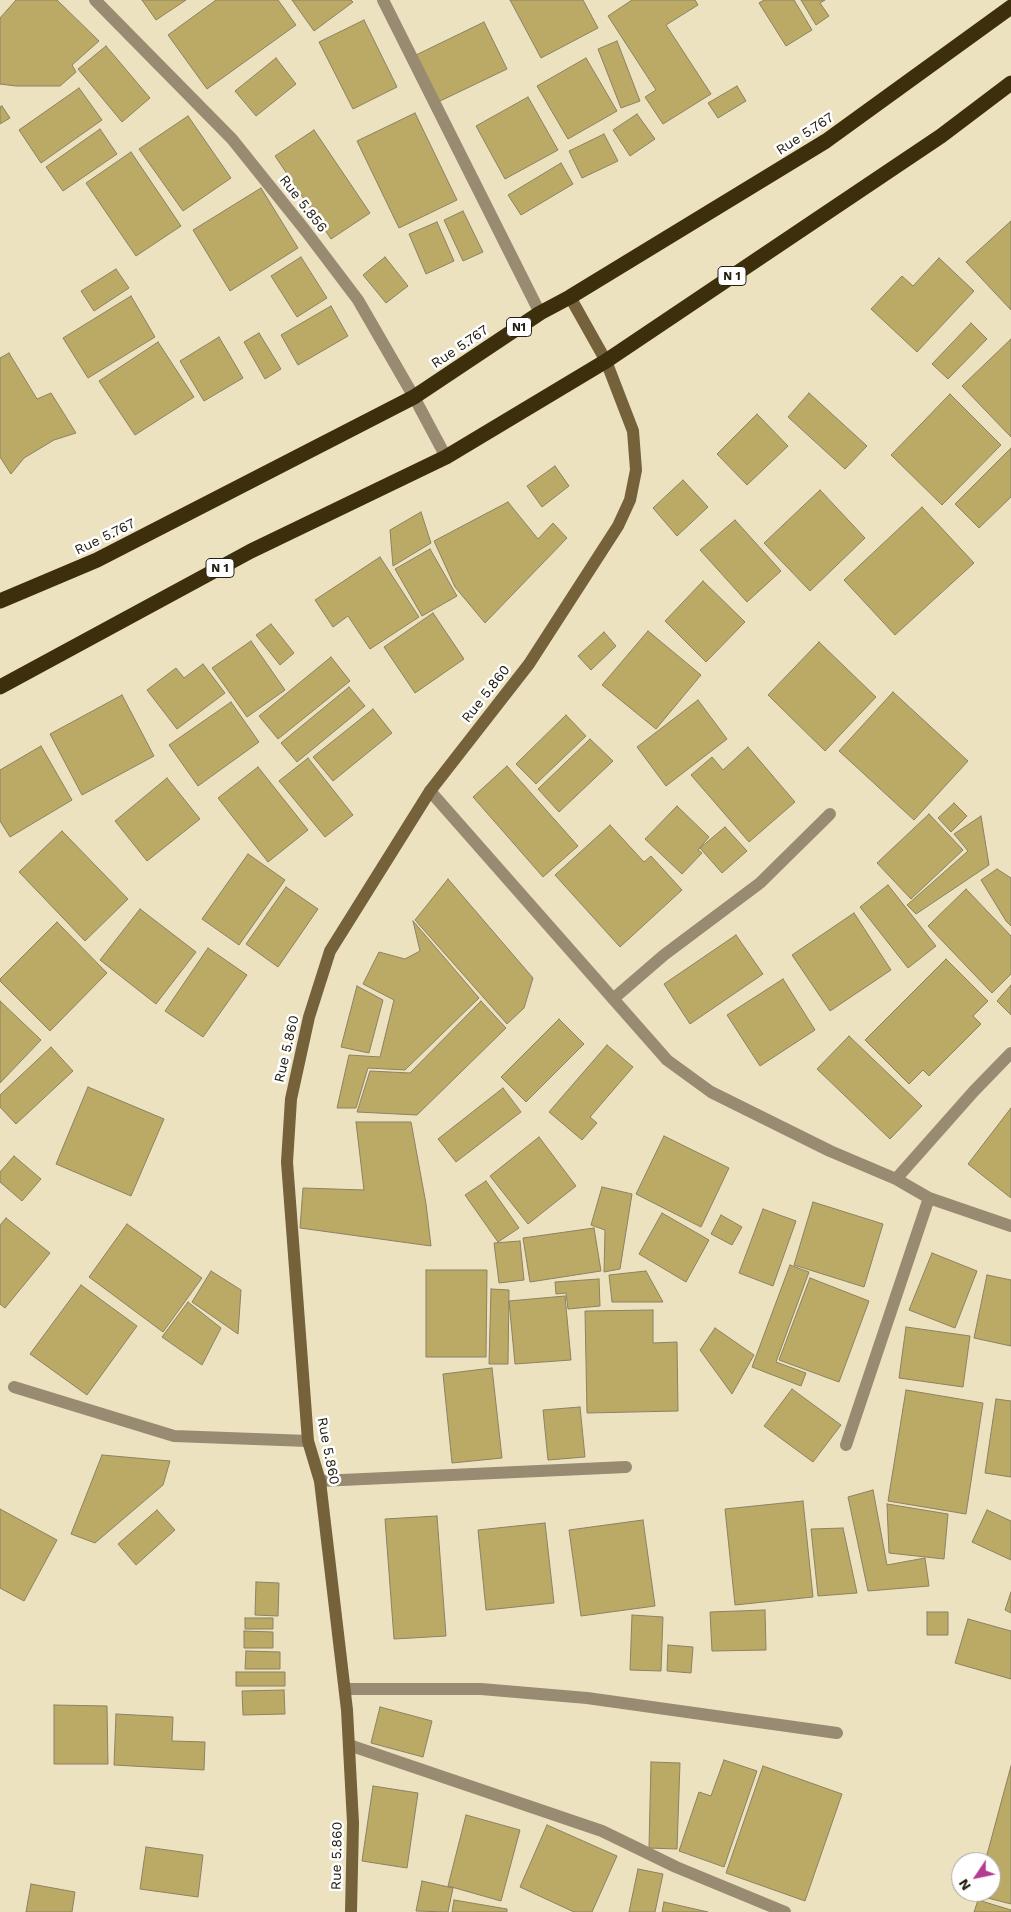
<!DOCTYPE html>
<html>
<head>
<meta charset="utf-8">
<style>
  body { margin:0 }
  #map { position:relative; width:1011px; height:1912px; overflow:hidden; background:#ece2c0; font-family:"Work Sans",sans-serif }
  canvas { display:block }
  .north { position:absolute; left:951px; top:1852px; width:50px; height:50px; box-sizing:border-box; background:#fff; border:1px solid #a7a6a1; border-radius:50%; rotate:236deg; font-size:14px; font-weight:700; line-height:20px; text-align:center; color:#242013 }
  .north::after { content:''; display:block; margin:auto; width:18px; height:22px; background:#b33d94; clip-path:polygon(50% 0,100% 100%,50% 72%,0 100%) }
</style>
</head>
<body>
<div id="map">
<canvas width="1011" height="1912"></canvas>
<div class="north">N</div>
</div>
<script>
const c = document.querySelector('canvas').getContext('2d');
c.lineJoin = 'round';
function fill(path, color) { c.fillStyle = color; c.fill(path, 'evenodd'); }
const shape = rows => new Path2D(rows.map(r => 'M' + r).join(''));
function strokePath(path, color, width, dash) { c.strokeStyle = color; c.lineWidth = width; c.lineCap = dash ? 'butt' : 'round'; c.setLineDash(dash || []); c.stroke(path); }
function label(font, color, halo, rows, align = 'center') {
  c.font = font + ' "Work Sans",sans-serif'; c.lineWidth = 5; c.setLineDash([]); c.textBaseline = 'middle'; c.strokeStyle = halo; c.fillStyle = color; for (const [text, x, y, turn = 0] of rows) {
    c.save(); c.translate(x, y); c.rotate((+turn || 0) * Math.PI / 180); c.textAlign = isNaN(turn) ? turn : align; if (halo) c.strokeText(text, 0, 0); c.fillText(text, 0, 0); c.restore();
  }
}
const building = shape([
  [16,0,57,0,99,41,72,65,76,72,60,86,16,86,0,84,0,18,16,0],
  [142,0,186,0,156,20,142,0],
  [216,0,278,0,296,25,207,89,168,35,216,0],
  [292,0,351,0,353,2,314,31,292,0],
  [510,0,583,0,598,28,541,58,510,0],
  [632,0,695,0,698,5,666,25,711,94,663,124,645,97,656,90,608,16,632,0],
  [764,0,794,0,812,30,786,46,759,3,764,0],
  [801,0,825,0,820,3,829,16,816,25,801,0],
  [364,20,397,87,353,109,319,42,364,20],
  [484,22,507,69,438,102,416,55,484,22],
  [617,41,640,101,621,108,598,49,617,41],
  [106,46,150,98,122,122,78,69,106,46],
  [276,58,296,84,256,116,235,91,276,58],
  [586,58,617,111,568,139,537,86,586,58],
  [737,86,746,101,718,118,708,103,737,86],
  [79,88,102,120,41,163,19,130,79,88],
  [528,97,558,150,505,179,476,126,528,97],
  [2,106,10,118,0,124,0,107,2,106],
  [415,113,457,200,399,228,357,141,415,113],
  [637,114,655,139,630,156,613,130,637,114],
  [188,116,231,178,183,211,139,149,188,116],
  [100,129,117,154,63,191,46,167,100,129],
  [314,130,370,213,331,239,275,156,314,130],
  [604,134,618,161,582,178,569,151,604,134],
  [131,152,181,226,136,256,86,183,131,152],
  [561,163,573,184,521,215,508,195,561,163],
  [261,188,298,248,230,291,193,230,261,188],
  [463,211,483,252,463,261,444,220,463,211],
  [1011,221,1011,310,966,262,1011,221],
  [437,222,454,261,426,274,409,234,437,222],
  [301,257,327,298,297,317,271,276,301,257],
  [385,257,408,286,386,303,363,275,385,257],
  [939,258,974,291,917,352,871,309,902,276,913,286,939,258],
  [116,269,129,288,94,311,81,291,116,269],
  [131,296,155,337,88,378,63,338,131,296],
  [331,306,348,336,298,365,281,335,331,306],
  [971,323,987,339,948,379,932,364,971,323],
  [259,333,281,369,265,379,244,342,259,333],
  [219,337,243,378,204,401,180,361,219,337],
  [1011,339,1011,437,962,386,1011,339],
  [158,342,194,397,135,435,99,381,158,342],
  [9,353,37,399,51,393,76,433,54,440,24,458,11,474,0,457,0,358,9,353],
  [809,393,867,446,845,469,788,417,809,393],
  [950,394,1001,445,942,505,891,455,950,394],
  [757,414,788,446,747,485,717,454,757,414],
  [1011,448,1011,497,979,528,955,504,1011,448],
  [555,466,569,486,542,507,527,486,555,466],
  [683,480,708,507,677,536,653,508,683,480],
  [820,490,865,538,810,591,764,543,820,490],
  [508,502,538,539,553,523,567,538,485,623,455,587,434,541,508,502],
  [922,507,974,563,895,635,844,580,922,507],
  [421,512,431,543,393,566,390,530,421,512],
  [735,520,781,571,747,602,700,550,735,520],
  [430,549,457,596,422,616,395,569,430,549],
  [380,557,419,617,370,649,348,616,333,627,315,600,380,557],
  [703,581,745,622,706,662,665,621,703,581],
  [433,613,464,659,415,693,384,647,433,613],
  [271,624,294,653,280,665,256,635,271,624],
  [648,631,701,675,656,729,602,685,648,631],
  [604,632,616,646,591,670,578,656,604,632],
  [251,641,285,690,247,717,212,668,251,641],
  [819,642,876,697,825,751,768,695,819,642],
  [331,657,350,681,278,739,259,716,331,657],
  [203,664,225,693,177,729,147,690,176,668,184,678,203,664],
  [349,687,365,706,297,762,281,743,349,687],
  [893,692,968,761,914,820,839,751,893,692],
  [122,695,154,756,82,795,50,734,122,695],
  [698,700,727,739,666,786,637,747,698,700],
  [231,702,259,742,198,786,169,745,231,702],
  [373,709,392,733,333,781,313,757,373,709],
  [566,715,586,736,536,784,516,764,566,715],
  [590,739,613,761,559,812,538,789,590,739],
  [41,746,72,800,10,837,0,821,0,770,41,746],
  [748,747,795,802,749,842,691,775,712,757,723,770,748,747],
  [308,758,353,815,325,837,279,781,308,758],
  [507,766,578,846,543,877,473,797,507,766],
  [258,767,308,830,268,862,218,798,258,767],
  [167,778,200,819,147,861,115,821,167,778],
  [954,803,967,816,951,832,938,818,954,803],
  [677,806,709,837,698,850,702,853,682,874,645,839,677,806],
  [929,814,963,850,911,899,877,863,929,814],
  [981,816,989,865,916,914,907,905,968,851,954,834,981,816],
  [610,825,644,862,651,856,682,890,620,947,555,875,610,825],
  [725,827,747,851,722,873,700,848,725,827],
  [62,831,128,899,85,941,19,872,62,831],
  [248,854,285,880,239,945,202,919,248,854],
  [997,869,1011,878,1011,926,1006,921,981,880,997,869],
  [448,879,533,978,524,1008,507,1024,415,920,448,879],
  [888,885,936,946,908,968,860,907,888,885],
  [286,887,318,909,278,967,246,944,286,887],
  [966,889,1011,936,1011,974,992,993,928,926,966,889],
  [140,909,196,952,156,1004,100,960,140,909],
  [854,913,891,970,830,1011,792,955,854,913],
  [413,921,479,998,405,1070,368,1068,356,1108,337,1108,349,1055,380,1057,394,1000,363,984,379,952,405,959,420,951,413,921],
  [57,922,107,973,50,1031,0,981,0,979,57,922],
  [736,935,763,974,690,1024,664,984,736,935],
  [208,948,247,975,203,1037,165,1011,208,948],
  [946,959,988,1001,973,1016,981,1024,929,1076,923,1070,909,1084,865,1040,946,959],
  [783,979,815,1030,760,1066,727,1015,783,979],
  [1011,985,1011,1015,997,1001,1011,985],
  [357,986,383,1000,369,1053,341,1047,357,986],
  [0,1001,41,1040,0,1083,0,1001],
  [481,1001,506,1028,417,1115,357,1112,370,1071,410,1073,481,1001],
  [559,1019,584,1044,526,1102,501,1077,559,1019],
  [849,1036,922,1106,890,1139,817,1069,849,1036],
  [607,1045,633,1067,590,1117,597,1123,582,1140,549,1112,607,1045],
  [51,1047,73,1071,16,1124,0,1107,0,1095,51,1047],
  [88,1087,164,1119,131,1196,56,1164,88,1087],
  [503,1088,521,1112,456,1162,438,1139,503,1088],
  [1011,1108,1011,1198,968,1164,1011,1108],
  [356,1122,411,1122,426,1204,431,1246,300,1228,303,1188,364,1190,356,1122],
  [664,1136,729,1168,701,1227,636,1194,664,1136],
  [539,1137,576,1186,528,1224,490,1176,539,1137],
  [14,1156,41,1179,22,1201,0,1182,0,1172,14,1156],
  [486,1181,519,1228,498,1242,465,1195,486,1181],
  [602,1187,632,1194,620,1269,604,1272,605,1230,591,1225,602,1187],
  [813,1202,883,1224,864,1287,794,1265,813,1202],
  [763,1209,796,1221,773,1286,739,1273,763,1209],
  [662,1213,709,1240,686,1282,639,1254,662,1213],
  [721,1215,742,1227,732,1245,711,1234,721,1215],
  [6,1218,50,1253,5,1308,0,1304,0,1225,6,1218],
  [127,1224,202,1278,163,1332,89,1277,127,1224],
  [594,1228,601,1271,530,1282,523,1238,594,1228],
  [520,1241,524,1280,499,1283,494,1243,520,1241],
  [932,1253,977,1271,955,1328,909,1310,932,1253],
  [790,1265,809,1272,776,1362,806,1373,801,1386,752,1367,790,1265],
  [426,1270,487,1270,486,1357,426,1357,426,1270],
  [211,1271,241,1290,238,1334,192,1302,211,1271],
  [646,1271,663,1302,612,1302,609,1275,646,1271],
  [987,1275,1011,1280,1011,1346,974,1338,987,1275],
  [810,1278,869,1301,839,1382,779,1360,810,1278],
  [599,1279,600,1306,568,1309,566,1293,556,1294,555,1282,599,1279],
  [81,1285,137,1326,87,1395,30,1354,81,1285],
  [491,1289,509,1290,508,1364,489,1364,491,1289],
  [565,1296,571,1360,515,1364,509,1301,565,1296],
  [188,1302,221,1328,202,1365,162,1337,188,1302],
  [653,1310,653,1343,677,1342,678,1411,587,1413,585,1311,653,1310],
  [906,1327,970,1336,963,1387,899,1378,906,1327],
  [715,1328,754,1355,732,1394,700,1350,715,1328],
  [492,1368,502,1458,452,1463,443,1374,492,1368],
  [792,1389,841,1425,813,1462,764,1426,792,1389],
  [906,1390,983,1403,966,1514,888,1501,906,1390],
  [996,1399,1011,1401,1011,1477,985,1473,996,1399],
  [580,1407,585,1457,548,1460,543,1410,580,1407],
  [102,1455,170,1461,163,1485,95,1543,71,1534,102,1455],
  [873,1490,887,1565,925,1558,929,1586,868,1591,848,1497,873,1490],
  [803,1501,813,1597,735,1605,725,1509,803,1501],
  [887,1504,948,1514,944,1559,889,1553,887,1504],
  [0,1509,57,1540,24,1601,0,1588,0,1509],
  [157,1510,175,1530,136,1565,118,1544,157,1510],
  [987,1510,1011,1521,1011,1560,972,1542,987,1510],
  [437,1516,446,1636,394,1639,385,1519,437,1516],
  [643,1520,655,1606,581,1616,569,1530,643,1520],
  [545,1523,554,1603,486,1610,478,1530,545,1523],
  [843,1528,857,1593,818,1596,811,1529,843,1528],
  [256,1582,279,1583,278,1616,255,1615,256,1582],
  [1011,1592,1011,1613,1005,1610,1011,1592],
  [765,1610,766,1650,712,1651,710,1612,765,1610],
  [927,1612,948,1612,948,1635,927,1635,927,1612],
  [632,1615,663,1617,661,1671,630,1670,632,1615],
  [245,1618,273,1618,273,1629,245,1629,245,1618],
  [968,1619,1011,1631,1011,1679,955,1663,968,1619],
  [244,1631,273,1632,273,1648,244,1648,244,1631],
  [668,1645,693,1647,691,1673,667,1671,668,1645],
  [246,1651,280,1652,280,1669,245,1669,246,1651],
  [236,1672,285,1672,285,1686,236,1686,236,1672],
  [284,1690,285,1714,243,1715,242,1691,284,1690],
  [54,1705,107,1706,108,1764,54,1764,54,1705],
  [380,1707,432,1721,423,1757,371,1743,380,1707],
  [116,1714,173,1717,172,1741,205,1742,204,1770,114,1765,116,1714],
  [724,1760,757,1771,724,1867,679,1851,699,1792,711,1796,724,1760],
  [651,1762,680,1763,677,1849,649,1848,651,1762],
  [763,1766,842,1794,805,1901,726,1873,763,1766],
  [1011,1766,1011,1904,976,1895,977,1892,991,1892,991,1862,985,1862,1011,1766],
  [373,1786,418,1793,407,1868,362,1861,373,1786],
  [466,1815,520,1830,501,1901,448,1886,466,1815],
  [547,1825,617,1856,592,1912,574,1912,520,1887,547,1825],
  [146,1847,203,1855,198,1897,140,1889,146,1847],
  [638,1869,663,1874,655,1912,629,1912,638,1869],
  [422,1881,453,1888,448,1912,416,1911,422,1881],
  [31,1884,75,1892,72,1912,26,1912,31,1884],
  [454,1900,507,1909,507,1912,452,1912,454,1900],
  [978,1900,1011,1910,1011,1912,974,1912,978,1900],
  [664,1902,708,1912,662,1912,664,1902]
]);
const street = shape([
  [95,0,232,139,305,230,358,300,414,397,446,457],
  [383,0,540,313],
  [430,791,667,1060,711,1092,830,1151,896,1179,929,1198,1011,1226],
  [613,999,664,955,760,883,830,814],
  [896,1179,974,1091,1011,1053],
  [14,1387,174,1436,308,1441],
  [846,1445,929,1198],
  [320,1481,626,1467],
  [345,1689,481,1689,587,1698,837,1733],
  [349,1745,602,1831,676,1867,785,1912]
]);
const secondary = shape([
  [351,1912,353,1823,347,1710,320,1481,308,1441,287,1162,291,1099,309,1017,330,951,430,791,529,664,618,526,630,500,636,470,633,431,606,361,570,297]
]);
const highway = shape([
  [0,601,97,560,414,397,540,313,570,297,826,141,1011,7],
  [0,687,251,551,446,457,606,361,941,136,1011,83]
]);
const shields = [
  [732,276,28],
  [519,327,25],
  [220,568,28]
];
const shieldNames = [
  ["N 1",732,276],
  ["N1",519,327],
  ["N 1",220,568]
];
const streetNames = [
  ["Rue 5.767",805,134,-33],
  ["Rue 5.856",303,204,52],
  ["Rue 5.767",460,347,-34],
  ["Rue 5.767",105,537,-26],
  ["Rue 5.860",486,694,-52],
  ["Rue 5.860",287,1049,-77],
  ["Rue 5.860",328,1451,79],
  ["Rue 5.860",337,1856,-89]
];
fill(building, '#bba966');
strokePath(building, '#8b8262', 1);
strokePath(street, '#988b71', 12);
strokePath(secondary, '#75613a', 12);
strokePath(highway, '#3d2e0c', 15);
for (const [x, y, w] of shields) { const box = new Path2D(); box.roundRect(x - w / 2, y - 9.5, w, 19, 4); c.fillStyle = '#fff'; c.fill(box); strokePath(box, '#242013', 1); }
label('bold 12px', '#242013', null, shieldNames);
label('14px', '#242013', '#fff', streetNames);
</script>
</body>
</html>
